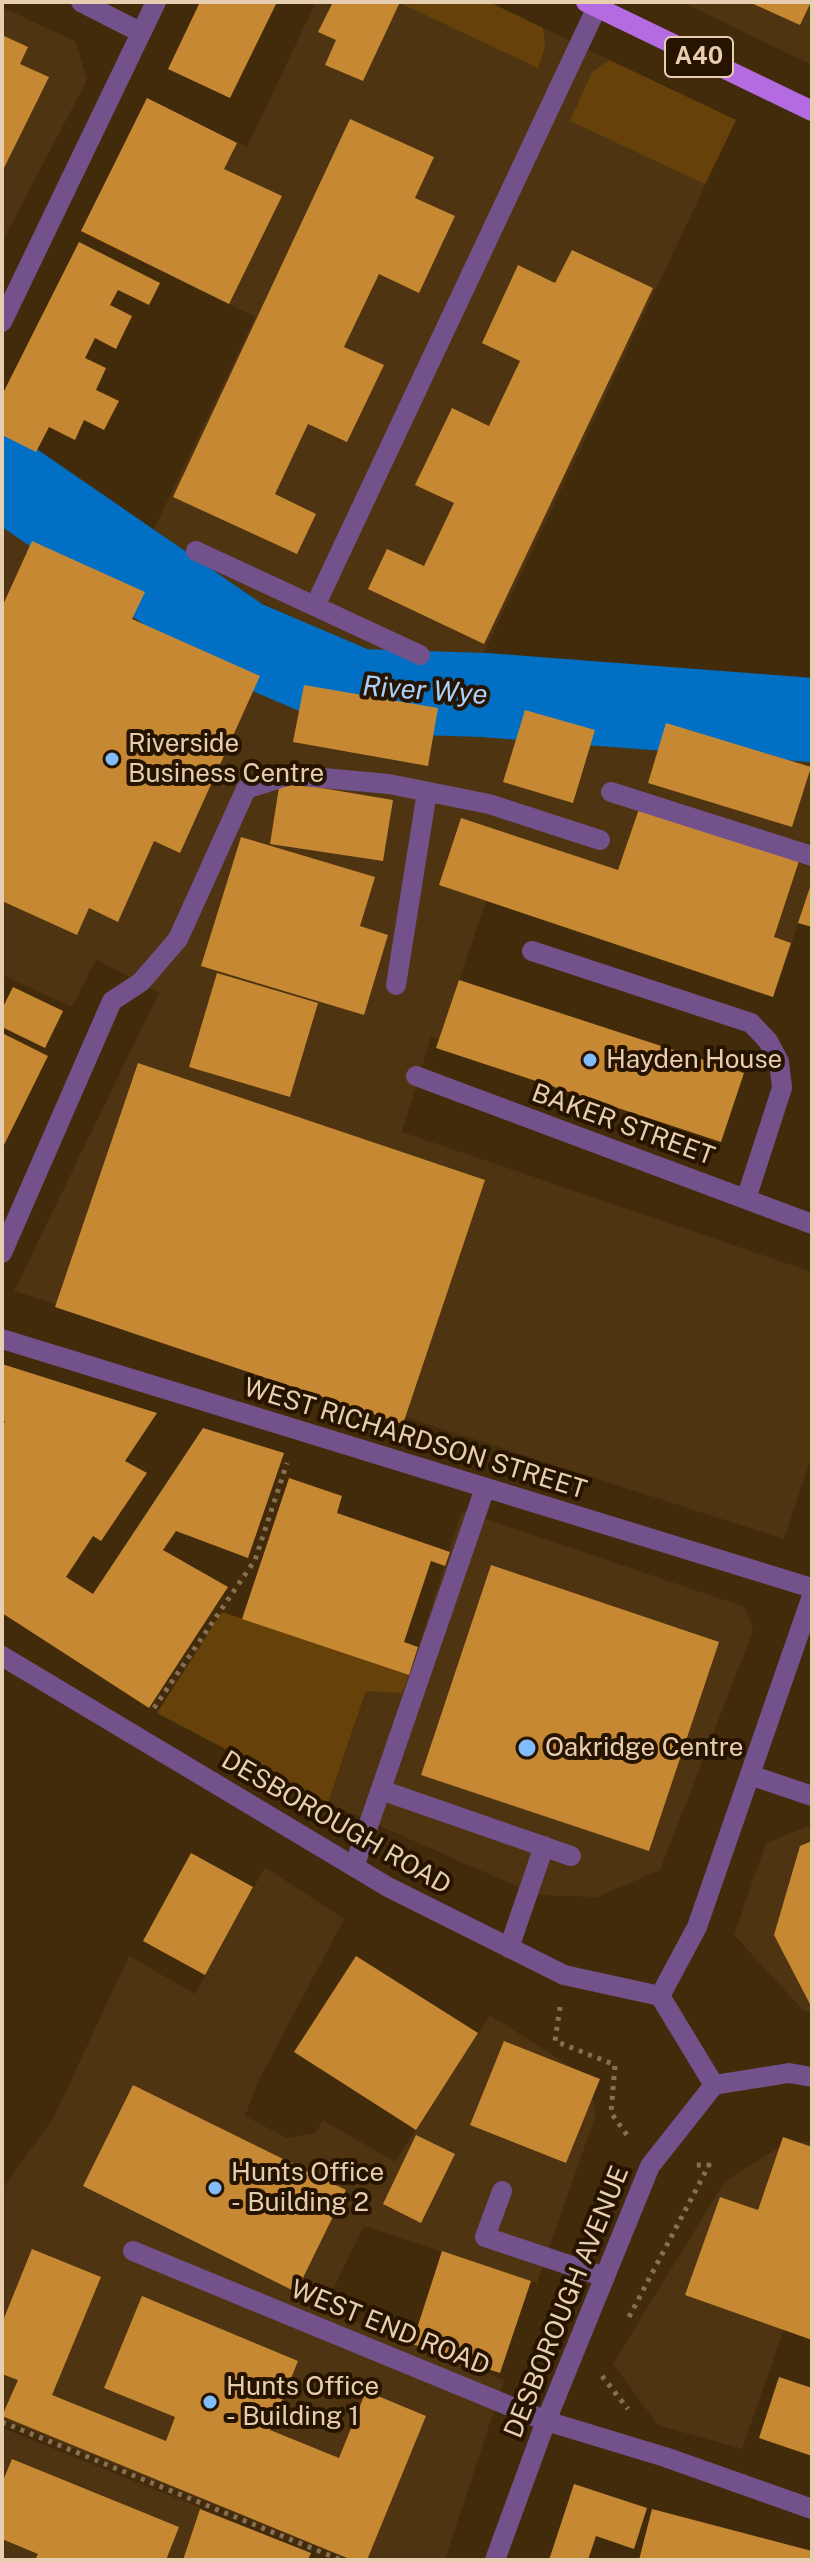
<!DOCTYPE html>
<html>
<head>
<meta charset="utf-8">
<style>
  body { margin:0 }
  #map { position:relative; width:814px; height:2562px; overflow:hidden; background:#422b0b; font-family:"Public Sans",sans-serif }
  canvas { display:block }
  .frame { position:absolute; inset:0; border:4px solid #e7ceb1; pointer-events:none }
</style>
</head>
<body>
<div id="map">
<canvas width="814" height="2562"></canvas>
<div class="frame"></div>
</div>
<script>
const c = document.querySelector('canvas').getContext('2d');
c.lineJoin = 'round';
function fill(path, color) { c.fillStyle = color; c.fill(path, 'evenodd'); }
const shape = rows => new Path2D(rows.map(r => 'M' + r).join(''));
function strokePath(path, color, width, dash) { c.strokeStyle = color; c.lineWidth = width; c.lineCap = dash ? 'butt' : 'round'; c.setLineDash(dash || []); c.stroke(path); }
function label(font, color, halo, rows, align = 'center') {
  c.font = font + ' "Public Sans",sans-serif'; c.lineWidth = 8; c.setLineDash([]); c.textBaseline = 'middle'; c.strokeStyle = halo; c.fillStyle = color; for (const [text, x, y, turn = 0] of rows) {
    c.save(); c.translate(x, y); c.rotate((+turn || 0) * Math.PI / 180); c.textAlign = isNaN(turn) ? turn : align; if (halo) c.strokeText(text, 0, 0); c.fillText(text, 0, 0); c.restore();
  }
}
const built = shape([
  [316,2,489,2,736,120,471,680,410,672,145,548,255,317,81,231,147,98,247,147],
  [682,2,812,2,812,65],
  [2,7,76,42,87,80,2,242],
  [2,478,159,586,271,680,325,702,391,711,455,713,511,705,642,724,702,726,740,741,812,741,812,883,773,998,486,901,439,1039,431,1037,402,1132,812,1272,812,1455,784,1539,14,1291,159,993,96,959,72,1007,2,975],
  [462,1511,745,1607,753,1631,660,1870,597,1897,536,1895,328,1803,366,1691,409,1675],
  [812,1825,812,2012,804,2011,734,1935,766,1843],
  [265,1867,344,1919,259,2080,245,2116,287,2138,315,2133,323,2120,395,2162,490,2015,587,2077,596,2114,537,2283,364,2226,323,2309,504,2380,445,2560,350,2560,2,2419,2,2189,53,2119,129,1956,195,1994],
  [812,2141,812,2332,786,2323,742,2449,658,2425,613,2364,725,2181,784,2144],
  [2,2428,201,2508,184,2560,2,2560]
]);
const green = shape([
  [489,2,543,28,545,47,538,68,400,3],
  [609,60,736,120,705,184,570,121,592,72],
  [222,1612,409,1675,402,1693,366,1691,328,1803,157,1713]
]);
const river = shape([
  [2,476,242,641,359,691,484,695,812,720]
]);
const building = shape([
  [200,2,277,2,230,98,168,69],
  [333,2,400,2,363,81,325,65,336,40,318,32],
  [749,2,811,2,800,25],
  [2,35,28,47,20,64,49,77,2,172],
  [147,98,237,143,224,169,282,196,229,304,81,231],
  [350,119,434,157,415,198,455,216,419,293,379,274,344,347,384,365,347,442,308,424,275,494,316,514,297,554,173,497],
  [79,242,160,283,149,305,118,290,110,305,132,316,116,349,95,338,85,358,106,368,96,390,119,401,104,430,84,420,75,440,49,427,36,452,2,435,2,395],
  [572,250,653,288,484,644,368,589,387,549,424,566,454,503,415,485,452,408,489,426,520,361,482,343,518,265,555,283],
  [32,541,145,592,132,619,260,676,180,853,154,841,118,922,89,908,77,935,2,901,2,607],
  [304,685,438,708,428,766,293,742],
  [525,710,595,730,573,803,503,782],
  [666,723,811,767,792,827,648,783],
  [280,781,393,800,383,861,270,844],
  [639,809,799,861,774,937,791,943,773,997,439,885,461,818,618,870],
  [241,837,375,877,360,926,388,935,364,1015,201,966],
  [811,884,812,884,812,927,798,923],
  [217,973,318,1003,290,1097,189,1067],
  [459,980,744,1073,721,1142,436,1048],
  [13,987,63,1011,45,1048,2,1027,2,1009],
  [2,1033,48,1056,2,1149],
  [138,1063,485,1180,403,1424,55,1307],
  [2,1364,157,1413,125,1461,147,1473,101,1541,93,1536,66,1577,93,1594,203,1428,284,1453,248,1558,176,1531,163,1550,228,1587,149,1708,2,1613,2,1427,5,1421,2,1420],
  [289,1478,342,1496,337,1513,450,1552,445,1566,431,1561,404,1642,418,1647,409,1675,242,1619],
  [491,1565,719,1642,649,1851,421,1775],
  [812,1841,812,2008,774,1935,800,1846],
  [191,1853,253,1887,205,1975,143,1941],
  [356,1956,478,2033,416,2130,294,2052],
  [504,2041,600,2079,566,2163,470,2125],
  [133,2085,346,2190,296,2292,83,2186],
  [416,2135,455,2154,421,2223,383,2204],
  [783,2137,812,2147,812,2340,685,2295,720,2197,758,2210],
  [32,2249,101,2277,52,2395,166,2441,175,2417,104,2388,142,2296,298,2361,270,2430,339,2458,366,2391,426,2416,367,2560,352,2560,2,2416,18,2380,2,2374,2,2323],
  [442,2251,531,2281,500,2373,412,2344],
  [779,2377,812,2388,812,2456,759,2438],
  [12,2459,179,2527,166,2560,35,2560,38,2554,2,2539,2,2483],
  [574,2484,647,2508,634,2549,596,2536,588,2560,549,2560],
  [200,2509,311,2553,308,2560,183,2560],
  [652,2509,812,2551,812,2560,639,2560]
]);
const path = shape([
  [154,1708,255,1560,287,1463],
  [560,2007,555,2041,615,2065,611,2113,630,2139],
  [629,2317,709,2165,695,2165],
  [602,2376,628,2409],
  [2,2422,341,2560]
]);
const minor = shape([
  [81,2,140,32],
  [2,322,156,2],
  [196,551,420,655],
  [315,606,597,7],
  [611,792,812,856],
  [532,951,751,1023,768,1041,779,1062,782,1088,746,1199],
  [396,985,427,792],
  [416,1076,812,1224],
  [2,1253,112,1001,141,982,178,939,246,789,290,775,389,784,489,804,600,840],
  [2,1339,812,1588],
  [2,1656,388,1887,564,1975,660,1996],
  [750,1775,812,1796],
  [381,1790,571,1856],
  [354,1867,485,1488],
  [509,1948,544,1846],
  [660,1996,697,1927,812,1596],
  [660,1996,714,2085],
  [714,2085,789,2073,812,2077],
  [502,2191,485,2237,605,2277],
  [133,2251,546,2421,665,2457,812,2509],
  [495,2560,546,2421,650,2166,714,2085]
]);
const major = shape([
  [586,2,812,111]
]);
const markers = [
  [112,759,8,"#82bcfa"],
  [590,1060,8,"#82bcfa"],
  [527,1748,10,"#82bcfa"],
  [215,2188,8,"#82bcfa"],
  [210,2402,8,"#82bcfa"]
];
const shields = [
  [699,57,68]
];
const shieldNames = [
  ["A40",699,57]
];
const poiNames = [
  ["Riverside",128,744],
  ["Business Centre",128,774],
  ["Hayden House",606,1060],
  ["Oakridge Centre",545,1748],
  ["Hunts Office",231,2173],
  ["- Building 2",231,2203],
  ["Hunts Office",226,2387],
  ["- Building 1",226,2417]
];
const streetNames = [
  ["BAKER STREET",623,1125,20],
  ["WEST RICHARDSON STREET",415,1439,17],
  ["DESBOROUGH ROAD",336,1823,30],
  ["DESBOROUGH AVENUE",567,2302,-68],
  ["WEST END ROAD",390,2328,22]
];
const waterNames = [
  ["River Wye",425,691,4]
];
fill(built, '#4e3410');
fill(green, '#66420a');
strokePath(river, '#0170c4', 84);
fill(building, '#c78833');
strokePath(path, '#876f51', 5, [4, 6]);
strokePath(minor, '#73518a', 20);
strokePath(major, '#b46be2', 20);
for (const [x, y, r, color] of markers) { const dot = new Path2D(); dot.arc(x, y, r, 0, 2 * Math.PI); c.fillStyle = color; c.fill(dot); strokePath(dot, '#261400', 3); }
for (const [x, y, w] of shields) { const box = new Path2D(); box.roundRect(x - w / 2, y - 20, w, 40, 6); c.fillStyle = '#261400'; c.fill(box); strokePath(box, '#e7ceb1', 2); }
label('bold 24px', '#e7ceb1', null, shieldNames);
label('26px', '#e7ceb1', '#261400', poiNames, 'left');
label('26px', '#e7ceb1', '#261400', streetNames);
label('italic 28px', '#a9d1fc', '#261400', waterNames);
</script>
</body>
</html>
